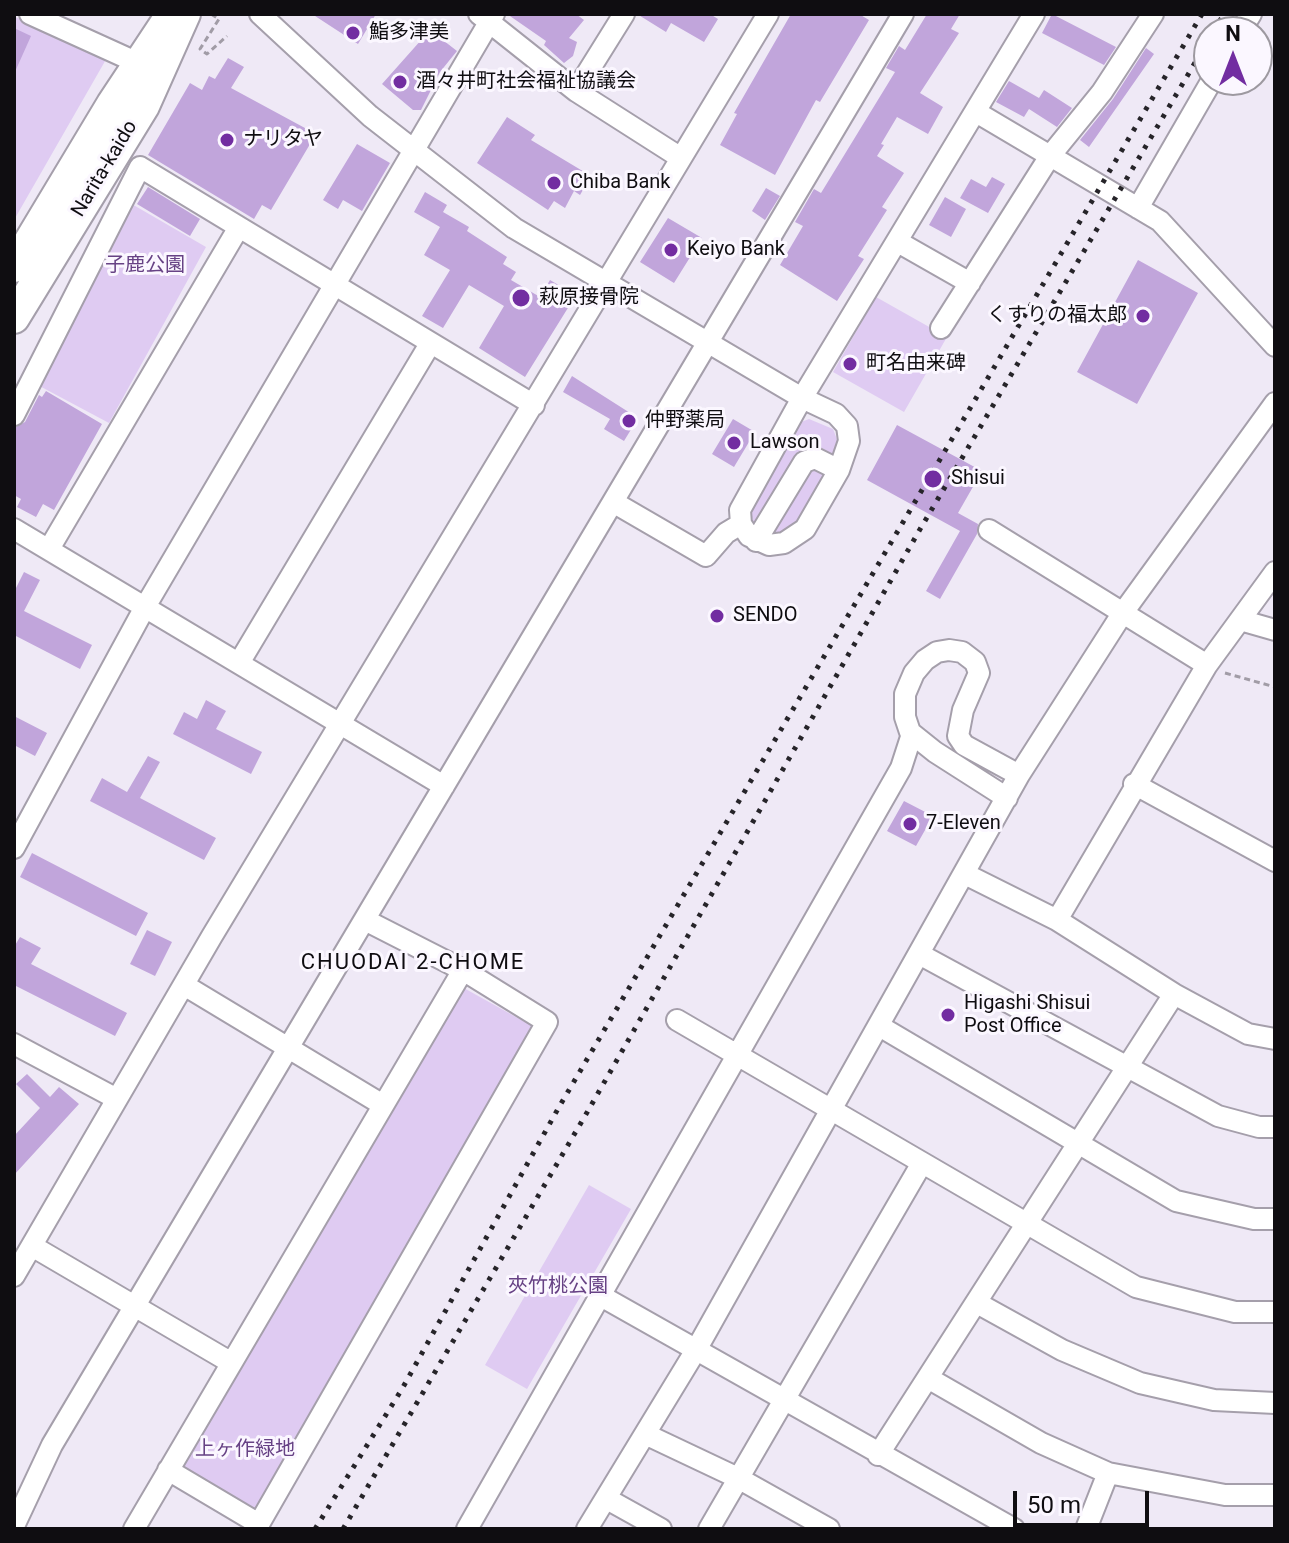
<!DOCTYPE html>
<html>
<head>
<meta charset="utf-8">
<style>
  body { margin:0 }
  #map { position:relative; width:1289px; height:1543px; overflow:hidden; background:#efe9f6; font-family:Roboto,sans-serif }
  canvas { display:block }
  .frame { position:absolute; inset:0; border:16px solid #0f0d11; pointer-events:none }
  .north { position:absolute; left:1193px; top:16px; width:80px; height:80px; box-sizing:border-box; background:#fbf7ff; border:2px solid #9d99a0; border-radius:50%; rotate:0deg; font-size:22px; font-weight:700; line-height:32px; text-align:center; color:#0f0d11 }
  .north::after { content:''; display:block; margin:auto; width:28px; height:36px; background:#722da1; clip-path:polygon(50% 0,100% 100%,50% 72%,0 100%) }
  .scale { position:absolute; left:1013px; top:1491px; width:136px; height:36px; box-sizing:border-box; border:4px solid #0f0d11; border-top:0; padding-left:10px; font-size:24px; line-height:28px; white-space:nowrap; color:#0f0d11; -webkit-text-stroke:6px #fbf7ff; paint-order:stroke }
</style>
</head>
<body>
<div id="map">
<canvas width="1289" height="1543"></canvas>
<div class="frame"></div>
<div class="north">N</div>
<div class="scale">50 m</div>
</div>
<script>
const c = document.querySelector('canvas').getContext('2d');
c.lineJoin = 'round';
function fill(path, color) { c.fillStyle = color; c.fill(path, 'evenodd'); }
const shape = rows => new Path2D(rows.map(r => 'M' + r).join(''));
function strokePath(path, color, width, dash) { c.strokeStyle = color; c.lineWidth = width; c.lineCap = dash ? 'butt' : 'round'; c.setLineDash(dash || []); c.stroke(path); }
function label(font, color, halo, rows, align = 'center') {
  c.font = font + ' Roboto,"Noto Sans JP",sans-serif'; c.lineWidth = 6; c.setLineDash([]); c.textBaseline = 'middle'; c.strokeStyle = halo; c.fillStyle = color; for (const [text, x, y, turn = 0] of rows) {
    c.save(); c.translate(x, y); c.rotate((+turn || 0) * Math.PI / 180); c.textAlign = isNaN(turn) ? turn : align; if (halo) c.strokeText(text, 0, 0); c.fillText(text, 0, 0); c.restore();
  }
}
const green = shape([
  [14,17,51,28,108,56,14,220],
  [130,203,206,247,109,423,32,382],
  [876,297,947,337,904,412,833,372],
  [809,419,833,429,838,442,834,455,830,462,811,452,756,529,749,510,796,424],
  [811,467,829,468,802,518,782,534,771,535],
  [462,987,534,1027,259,1524,180,1465],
  [589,1185,631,1209,527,1389,485,1365]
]);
const building = shape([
  [312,14,376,14,358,44],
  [507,14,576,14,584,20,569,38,577,42,573,56,564,63,544,45,546,41],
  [637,14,710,14,718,19,704,42,671,23,666,32],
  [791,14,859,14,869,20,820,102,816,100,775,175,720,145,737,114,734,113],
  [927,14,960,14,951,29,959,33,920,93,943,107,928,134,897,117,881,144,884,145,877,156,904,173,882,207,887,210,858,256,864,259,837,301,780,265,803,226,795,222,814,189,821,193,895,72,886,68,899,46,905,50],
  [1052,14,1116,47,1104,65,1042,33],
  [14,28,31,36,14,74],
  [430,30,457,51,440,72,421,110,413,110,382,84],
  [1146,48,1154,54,1089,147,1080,140,1113,99],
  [228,58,244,67,231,88,316,134,271,210,262,205,254,219,148,155,190,83,202,90,209,76,215,79],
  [1009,81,1039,98,1044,90,1072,108,1057,127,1029,109,1024,117,996,102],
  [507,117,535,135,531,140,591,176,580,195,574,191,565,208,554,201,548,210,477,163],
  [357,144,390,163,362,211,343,200,338,209,323,200],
  [992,177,1005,184,988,213,960,198,971,179,986,187],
  [148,187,200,219,190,236,137,204],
  [766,188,780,196,765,220,752,211],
  [425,192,447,205,443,212,469,227,467,231,507,257,503,264,516,272,511,280,540,297,550,280,567,290,571,303,525,377,479,348,504,306,469,285,443,328,422,316,450,270,424,255,440,227,414,212],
  [945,197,966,209,951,237,929,225],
  [668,218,702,238,674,283,640,262],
  [1138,260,1198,293,1137,404,1077,372],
  [572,376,638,418,624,441,604,429,610,419,563,392],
  [46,391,102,424,54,510,43,504,36,517,17,507,21,499,14,495,14,428,25,422,39,395,42,397],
  [733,419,755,432,734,467,712,454],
  [897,425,982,471,958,513,978,524,977,534,940,599,926,591,960,531,867,480],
  [24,572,40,580,24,611,92,645,80,669,14,635,14,592],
  [206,700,226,711,216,729,262,752,251,774,173,734,184,712,197,719],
  [14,716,47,733,35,756,14,745],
  [148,756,160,762,140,798,216,838,204,860,90,801,102,778,127,792],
  [904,801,933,816,916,846,887,831],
  [32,853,148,913,136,936,20,877],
  [147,930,172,942,155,976,130,964],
  [20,937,41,948,31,964,127,1013,115,1036,14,985,14,947],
  [27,1074,50,1097,59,1087,79,1104,14,1175,14,1136,40,1108,16,1084]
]);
const path = shape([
  [211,14,219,19,200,49,207,54,227,36],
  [1225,673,1275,687]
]);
const minor = shape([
  [30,14,138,63],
  [260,14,370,116,514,228,802,398,1034,14],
  [479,14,576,91,681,158],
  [1240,32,1251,14],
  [576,91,624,14],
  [976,112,1160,221,1275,346],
  [1138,208,1212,80],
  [898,242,970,283],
  [941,328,1050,156,1102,92,1153,14],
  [802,398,836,414,847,426,849,441,839,470,805,529,784,543,769,545,749,536,741,524,740,510,802,398],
  [14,415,140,167,239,227],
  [613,502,706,556,726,533,741,524],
  [14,529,444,786],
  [989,530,1207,665],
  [756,541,804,462,815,458,839,470],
  [49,549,239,227,534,405],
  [1240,620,1275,630],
  [239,663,430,344],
  [1134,784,1275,861],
  [1007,798,935,752,910,732,905,717,905,694,914,673,925,660,937,652,949,650,962,652,975,662,979,673,963,710,958,736,964,745,1019,775],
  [14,848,145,607,494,14],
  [965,874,1057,920,1174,994,1248,1034,1275,1039],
  [1057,920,1207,665,1275,572],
  [921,955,1218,1116,1259,1127,1275,1127],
  [184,985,383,1105],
  [677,1020,1136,1287,1235,1312,1275,1312],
  [881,1027,1176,1201,1254,1219,1275,1219],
  [14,1044,117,1099],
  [32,1246,230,1362],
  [14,1276,212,936,768,14],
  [601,1296,1014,1529],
  [977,1303,1062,1350,1140,1383,1214,1400,1275,1403],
  [928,1378,1041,1443,1108,1473,1225,1495,1275,1495],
  [645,1434,738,1478,829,1529],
  [878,1455,1174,994],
  [168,1470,259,1524,256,1529],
  [607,1499,661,1529],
  [259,1524,547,1022,463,970,365,920],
  [14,1526,52,1445,903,14],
  [134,1529,463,970],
  [467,1529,901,768,912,734],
  [587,1529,696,1350,1019,775,1122,614,1275,403],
  [709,1529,922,1163],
  [1086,1529,1108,1473]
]);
const highway = shape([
  [14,267,112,104,167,21],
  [14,318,144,106,185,14]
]);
const rail = shape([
  [1213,32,1224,14],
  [315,1529,402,1389,559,1107,1202,14],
  [343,1529,585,1116,919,531,1209,39]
]);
const markers = [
  [353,33,8,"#722da1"],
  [400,82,8,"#722da1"],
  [227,140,8,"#722da1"],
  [554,183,8,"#722da1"],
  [671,250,8,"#722da1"],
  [521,298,10,"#722da1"],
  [1143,316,8,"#722da1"],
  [850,364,8,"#722da1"],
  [629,421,8,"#722da1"],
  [734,443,8,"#722da1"],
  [933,479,10,"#722da1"],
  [717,616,8,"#722da1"],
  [910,824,8,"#722da1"],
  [948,1015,8,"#722da1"]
];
const poiNames = [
  ["鮨多津美",369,33],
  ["酒々井町社会福祉協議会",416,82],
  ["ナリタヤ",243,140],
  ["Chiba Bank",570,183],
  ["Keiyo Bank",687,250],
  ["萩原接骨院",539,298],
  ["くすりの福太郎",1127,316,"right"],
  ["町名由来碑",866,364],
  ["仲野薬局",645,421],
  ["Lawson",750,443],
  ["Shisui",951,479],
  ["SENDO",733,616],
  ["7-Eleven",926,824],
  ["Higashi Shisui",964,1004],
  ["Post Office",964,1027]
];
const streetNames = [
  ["Narita-kaido",105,169,-59]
];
const parkNames = [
  ["子鹿公園",145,266],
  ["夾竹桃公園",558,1287],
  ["上ヶ作緑地",245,1450]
];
const neighbourhoodNames = [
  ["CHUODAI 2-CHOME",413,963]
];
fill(green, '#dfcbf2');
fill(building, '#c1a5db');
strokePath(minor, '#a59fab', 24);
strokePath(highway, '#a59fab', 34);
strokePath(path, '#a19ca6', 3, [6, 4]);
strokePath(minor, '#fff', 20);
strokePath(highway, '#fff', 30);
strokePath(rail, '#262429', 5, [4, 8]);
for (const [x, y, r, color] of markers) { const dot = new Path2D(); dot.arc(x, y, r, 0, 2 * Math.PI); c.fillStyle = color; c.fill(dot); strokePath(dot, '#fbf7ff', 3); }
label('20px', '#0f0d11', '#fbf7ff', poiNames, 'left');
label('20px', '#0f0d11', '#fbf7ff', streetNames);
label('20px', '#674285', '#fbf7ff', parkNames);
c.letterSpacing = '2px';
label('22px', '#0f0d11', '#fbf7ff', neighbourhoodNames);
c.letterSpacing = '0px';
</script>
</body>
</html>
